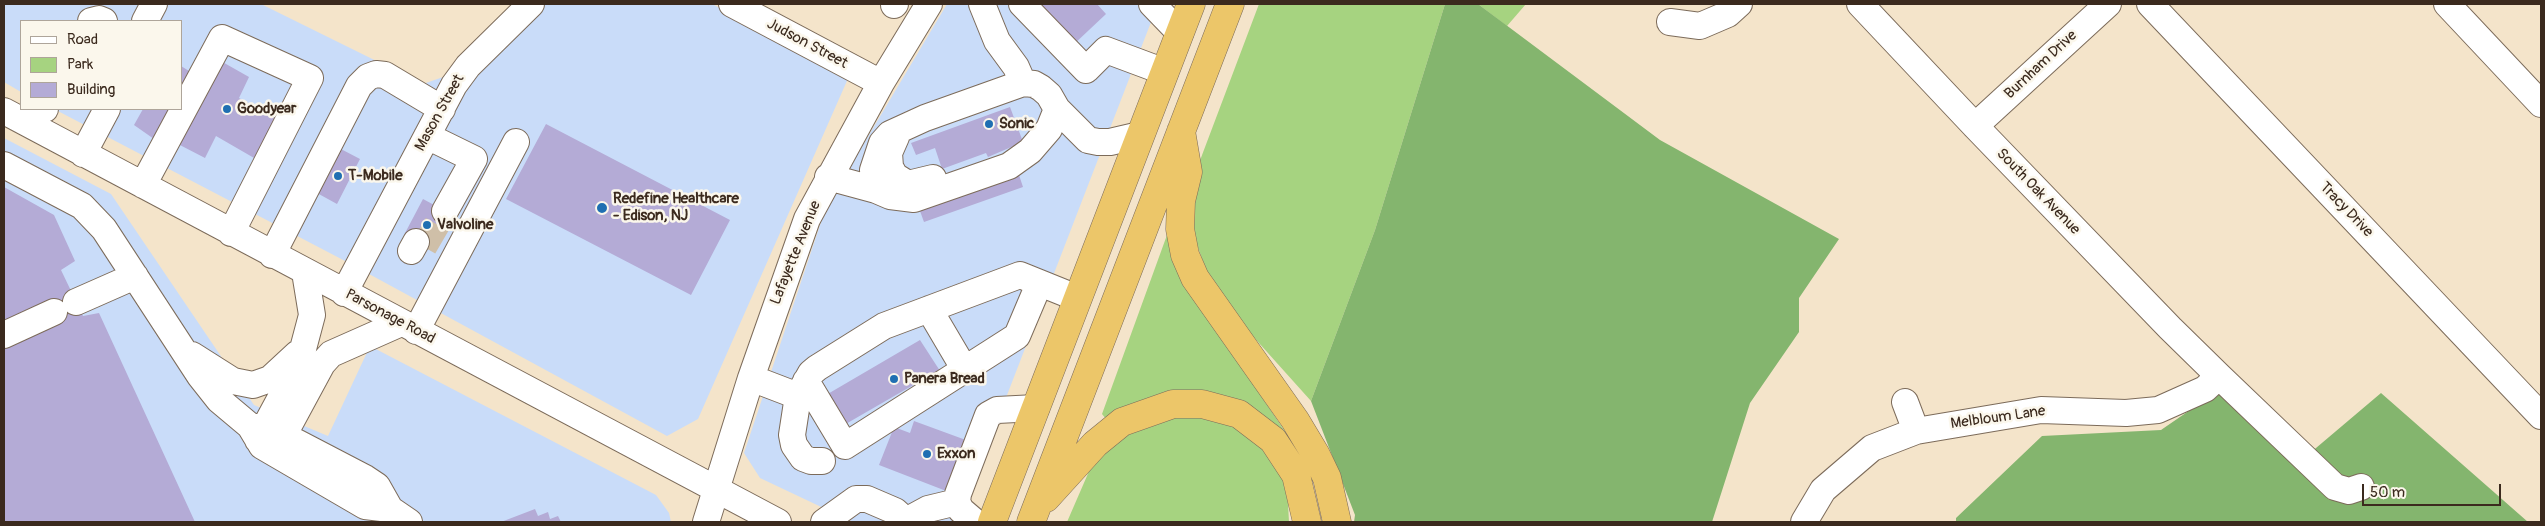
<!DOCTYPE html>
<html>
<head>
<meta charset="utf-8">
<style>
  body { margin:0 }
  #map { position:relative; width:2545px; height:526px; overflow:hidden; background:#f4e4ca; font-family:Pangolin,sans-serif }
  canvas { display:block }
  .frame { position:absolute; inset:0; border:5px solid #3b2a1e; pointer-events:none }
  .legend { position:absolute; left:20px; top:20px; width:162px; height:90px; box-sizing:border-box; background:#fbf7ec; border:1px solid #aea59a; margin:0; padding:6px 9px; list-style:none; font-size:15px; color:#3b2a1e }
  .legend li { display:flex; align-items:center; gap:10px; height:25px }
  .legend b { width:25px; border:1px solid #aea59a }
  .scale { position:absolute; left:2362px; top:484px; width:139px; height:22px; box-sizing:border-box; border:2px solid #3b2a1e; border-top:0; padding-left:6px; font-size:15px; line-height:18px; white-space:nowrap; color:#3b2a1e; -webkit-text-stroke:4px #fbf7ec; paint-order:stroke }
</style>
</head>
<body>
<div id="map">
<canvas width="2545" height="526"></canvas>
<div class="frame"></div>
<ul class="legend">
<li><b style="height:6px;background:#fff"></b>Road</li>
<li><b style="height:14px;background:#a6d380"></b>Park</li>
<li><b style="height:14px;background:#b4abd6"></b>Building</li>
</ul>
<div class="scale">50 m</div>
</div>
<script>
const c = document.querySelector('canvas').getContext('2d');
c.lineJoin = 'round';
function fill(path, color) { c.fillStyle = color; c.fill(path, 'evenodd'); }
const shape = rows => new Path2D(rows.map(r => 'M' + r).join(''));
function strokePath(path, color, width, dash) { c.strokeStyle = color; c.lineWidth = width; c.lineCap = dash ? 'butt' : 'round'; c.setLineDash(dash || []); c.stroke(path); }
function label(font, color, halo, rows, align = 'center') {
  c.font = font + ' Pangolin,sans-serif'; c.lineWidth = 5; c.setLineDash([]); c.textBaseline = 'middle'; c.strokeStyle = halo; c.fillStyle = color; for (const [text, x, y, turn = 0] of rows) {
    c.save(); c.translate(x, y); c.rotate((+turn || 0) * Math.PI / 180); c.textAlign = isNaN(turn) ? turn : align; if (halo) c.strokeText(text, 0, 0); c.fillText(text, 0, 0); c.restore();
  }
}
const built = shape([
  [4,4,261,4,423,84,472,67,528,4,712,4,850,74,698,419,667,436,347,262,54,109,181,109,181,21,21,21,21,92,4,82],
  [947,4,1158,4,958,522,853,522,760,478,744,453,826,207],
  [4,138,111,194,254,405,328,436,370,346,656,495,669,513,671,522,4,522]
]);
const green = shape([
  [1259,4,1445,4,1375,230,1311,401,1241,323,1210,280,1187,218,1196,171],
  [1478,4,1526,4,1507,26],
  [1167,235,1172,235,1188,287,1288,436,1286,439,1247,407,1106,419,1102,414],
  [1186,413,1231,421,1264,449,1287,486,1289,522,1067,522,1090,469,1105,451,1132,430]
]);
const forest = shape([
  [1445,4,1478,4,1660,140,1839,239,1799,298,1799,332,1750,403,1712,522,1354,522,1355,515,1311,401,1375,230],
  [2228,384,2303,459,2381,393,2528,522,1956,522,1956,518,2042,436,2161,430]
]);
const building = shape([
  [1033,4,1097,4,1106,14,1072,46],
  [219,60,249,77,239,98,282,121,261,162,216,136,205,158,176,143],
  [181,66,189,71,181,98],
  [1010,107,1023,142,988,157,986,153,942,169,935,148,916,155,911,143],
  [143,109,175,109,154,139,134,125],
  [546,124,730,220,691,295,506,199],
  [339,148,360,159,337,204,317,193],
  [1019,175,1023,187,924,222,920,211],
  [4,187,54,215,75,261,61,270,83,316,99,313,195,522,4,522],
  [423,199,451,214,431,250,404,235],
  [920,340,942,374,918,389,915,384,844,425,826,395],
  [914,421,974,443,954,494,879,465,894,427,910,433],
  [535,509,538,516,548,512,550,519,558,516,561,522,501,522]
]);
const minorTunnel = shape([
  [424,247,445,211]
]);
const minor = shape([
  [732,4,881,83],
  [982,4,997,41,1016,67,1023,83],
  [1022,4,1086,70,1106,50,1165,72],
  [1152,4,1180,33],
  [1860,4,1975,126,2170,328,2219,376,2335,487,2349,491,2361,487],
  [2150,4,2541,416],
  [2447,4,2541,104],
  [894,5,895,4],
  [91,21,99,19,104,21],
  [145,21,154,4],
  [1670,22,1700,26,1728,14,1739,4],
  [1057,109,1049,129,1030,151,1009,166,914,199,890,196,876,190,873,170,882,143,890,134,925,118,1023,83,1034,84,1041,88,1049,95,1057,109,1088,140,1098,142,1110,142,1140,135],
  [39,110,45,109],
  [4,111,778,522],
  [1975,126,2108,4],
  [427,136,474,159,445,211],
  [896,137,889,153,890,167,895,176,908,184,933,178],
  [83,154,107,109],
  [4,165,82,206,104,229,200,376,219,400,250,426,262,446,365,506,390,509],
  [828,177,876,190],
  [143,185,222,38,310,78,231,233],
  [411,251,416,242],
  [272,255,359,86,368,77,376,74,385,75,442,109],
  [344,293,454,85,468,66,531,4],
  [76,302,135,276],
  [929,309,965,370],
  [416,331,516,142],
  [4,335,54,312],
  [192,355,233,381,253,385,270,379,297,354],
  [751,378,798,396,792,435,794,445,803,458,811,461,822,461],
  [806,381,845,446,1017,336,1039,284],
  [798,396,811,373,817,368,884,326,1020,275,1077,298],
  [1905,402,1916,431],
  [250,426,271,429,365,478,377,486,390,509,409,522],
  [258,440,299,364,312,315,305,272],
  [275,451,322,364,331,354,401,323],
  [706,522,751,378,807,219,881,83,929,4],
  [824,522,856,499,867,499,895,511,905,520],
  [904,522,928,509,957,502],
  [975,522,961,510,957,502,958,494,988,415,997,410,1036,408],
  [1804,522,1823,490,1872,448,1916,431,2041,410,2126,413,2158,410,2205,389,2219,376]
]);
const highway = shape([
  [1181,131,1188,172,1181,201,1180,229,1185,255,1195,278,1295,420,1316,455,1327,478,1337,522],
  [1046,498,1095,444,1122,422,1173,404,1202,404,1239,414,1273,440,1296,475,1307,522],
  [992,522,1191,4],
  [1031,522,1230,4]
]);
const markers = [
  [227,109,5,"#1f6fb2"],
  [989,124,5,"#1f6fb2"],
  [338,176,5,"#1f6fb2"],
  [602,208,6,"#1f6fb2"],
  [427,225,5,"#1f6fb2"],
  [894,379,5,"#1f6fb2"],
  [927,454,5,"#1f6fb2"]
];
const streetNames = [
  ["Judson Street",807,44,28],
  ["Burnham Drive",2041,65,-43],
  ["Mason Street",440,113,-61],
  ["South Oak Avenue",2038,192,46],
  ["Tracy Drive",2346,210,46],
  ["Lafayette Avenue",796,253,-68],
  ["Parsonage Road",390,317,28],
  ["Melbloum Lane",1998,418,-8]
];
const poiNames = [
  ["Goodyear",237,109],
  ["Sonic",999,124],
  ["T-Mobile",348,176],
  ["Redefine Healthcare",613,199],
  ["- Edison, NJ",613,216],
  ["Valvoline",437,225],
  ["Panera Bread",904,379],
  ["Exxon",937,454]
];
fill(built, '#c9dcf9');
fill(green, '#a6d380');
fill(forest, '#84b56e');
fill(building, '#b4abd6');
strokePath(minorTunnel, '#cfbfa8', 26, [26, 13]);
strokePath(minor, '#7c6b5a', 28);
strokePath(highway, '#7c6b5a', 29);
strokePath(minor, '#fff', 26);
strokePath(highway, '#ecc669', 28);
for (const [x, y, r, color] of markers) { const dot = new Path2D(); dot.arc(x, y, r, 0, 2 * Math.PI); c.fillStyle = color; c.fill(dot); strokePath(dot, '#fbf7ec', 2); }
label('15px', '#3b2a1e', '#fbf7ec', streetNames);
label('bold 15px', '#3b2a1e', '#fbf7ec', poiNames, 'left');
</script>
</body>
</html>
